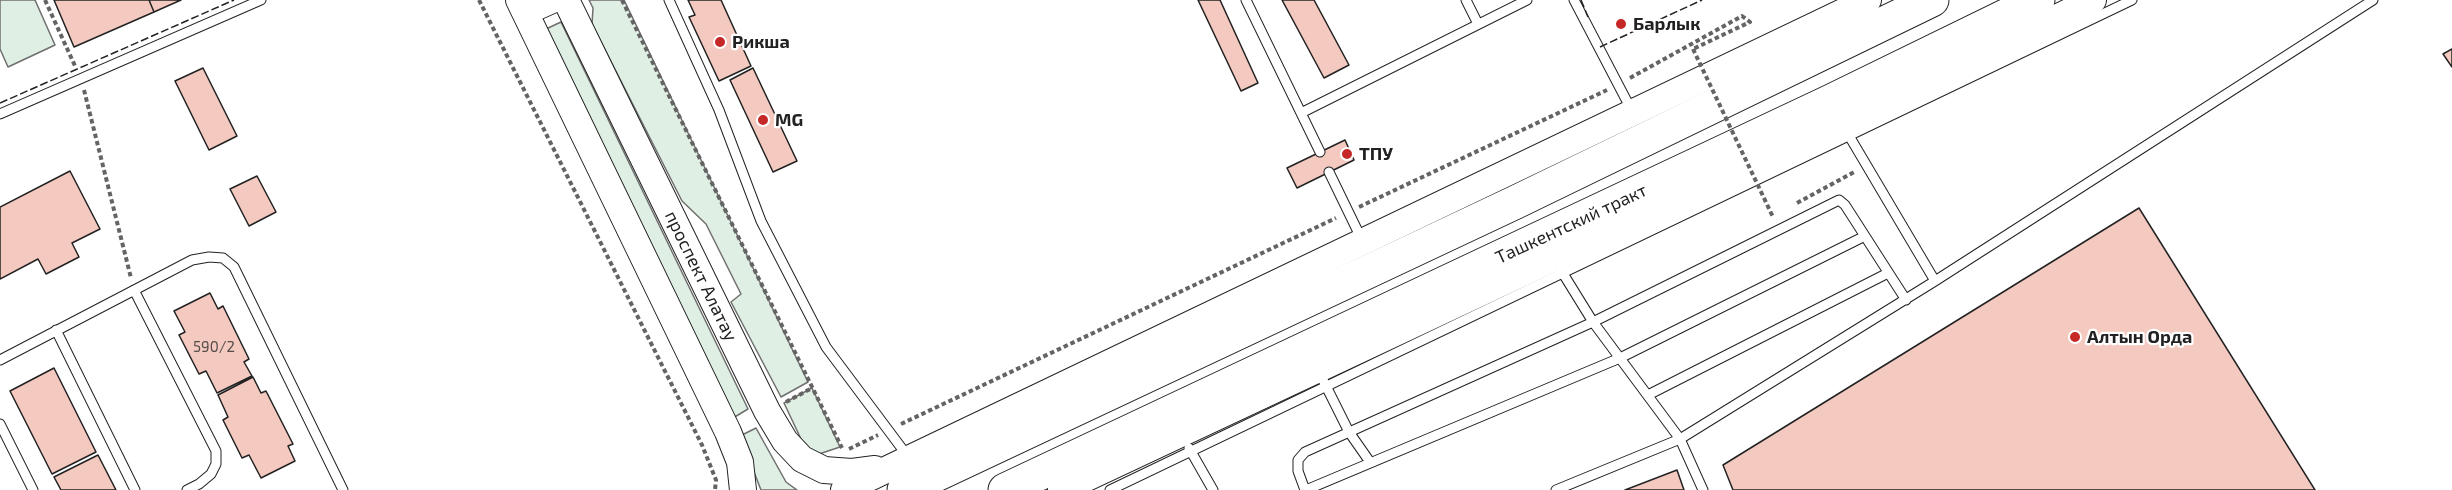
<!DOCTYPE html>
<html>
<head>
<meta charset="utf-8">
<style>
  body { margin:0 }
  canvas { display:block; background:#fff }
</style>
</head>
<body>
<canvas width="2452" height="490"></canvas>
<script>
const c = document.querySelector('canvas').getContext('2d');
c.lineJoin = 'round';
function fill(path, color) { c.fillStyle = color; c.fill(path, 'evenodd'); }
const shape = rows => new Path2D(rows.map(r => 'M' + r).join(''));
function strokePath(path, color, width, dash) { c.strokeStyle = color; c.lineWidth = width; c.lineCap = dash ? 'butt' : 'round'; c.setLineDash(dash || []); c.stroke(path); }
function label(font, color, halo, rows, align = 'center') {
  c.font = font + ' "Exo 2",sans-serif'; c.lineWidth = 4.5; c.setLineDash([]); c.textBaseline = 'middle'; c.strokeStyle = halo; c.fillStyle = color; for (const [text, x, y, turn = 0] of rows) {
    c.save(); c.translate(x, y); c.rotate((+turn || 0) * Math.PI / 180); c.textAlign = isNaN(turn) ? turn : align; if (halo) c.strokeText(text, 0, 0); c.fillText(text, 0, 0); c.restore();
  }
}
const green = shape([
  [0,0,35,0,55,45,8,67,0,49,0,0],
  [589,0,624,0,808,382,781,397,731,302,741,294,706,224,682,201,592,24,593,8,589,0],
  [561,22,748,409,733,418,546,29,561,22],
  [812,388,840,447,816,455,801,439,784,403,812,388],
  [756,428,786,482,797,490,761,490,740,436,756,428]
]);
const building = shape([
  [54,0,149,0,154,12,74,47,54,0],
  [149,0,181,0,154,12,149,0],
  [688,0,721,0,751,66,719,81,689,17,695,15,688,0],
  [1198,0,1220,0,1258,83,1241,91,1198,0],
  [1282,0,1314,0,1349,65,1324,78,1282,0],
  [2452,49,2452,67,2443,54,2452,49],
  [203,68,237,136,209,150,175,81,203,68],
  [753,68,797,161,773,172,730,80,753,68],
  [1345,140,1354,160,1297,188,1287,168,1345,140],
  [70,171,100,229,72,243,79,257,46,274,38,259,0,279,0,207,70,171],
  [257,176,276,212,249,226,230,189,257,176],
  [2139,208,2315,490,1733,490,1723,465,2139,208],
  [210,293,218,309,223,306,249,359,244,362,252,376,217,393,206,371,199,374,179,335,185,332,174,311,210,293],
  [54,368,96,452,52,474,10,391,54,368],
  [253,377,261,393,266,391,293,444,288,446,295,461,261,478,249,455,242,458,223,420,228,417,218,395,253,377],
  [98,455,116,490,61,490,54,477,98,455],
  [1677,470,1684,490,1625,490,1677,470]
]);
const path = shape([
  [45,0,75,66],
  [479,0,702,445,716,480,715,490],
  [622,0,842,448],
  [1630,78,1742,16,1750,22,1693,49],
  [84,90,131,278],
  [1797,203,1856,171],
  [1359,207,1607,90],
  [786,402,812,388],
  [901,424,1336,218],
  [849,449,878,435]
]);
const lane = shape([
  [669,0,719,110,761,221,826,347,909,458],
  [1246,0,1320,152],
  [1466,0,1478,24],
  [1574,0,1632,111],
  [1301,113,1527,0],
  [0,114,261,0],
  [1848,134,1935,281],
  [1329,172,1362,240],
  [134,290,216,451,216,464,211,474,199,484,187,490],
  [56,330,135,490],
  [0,360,192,260,209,257,223,258,234,267,343,490],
  [1318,370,1349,432,1370,462],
  [1648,395,1888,273],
  [0,424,33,490],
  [1189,448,1213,490],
  [1110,490,2132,0],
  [1305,490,1298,471,1298,460,1305,452,1593,322,1839,200,1845,205,1906,300],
  [1306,490,1620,358,1865,236],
  [1556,490,1680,439,1593,322,1559,267],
  [1703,490,1680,439,1935,281,2373,0]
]);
const secondary = shape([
  [519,0,728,432,740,462,743,490],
  [566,0,767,411,785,441,802,459,824,470,852,472,875,469],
  [525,12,552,0],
  [844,490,1868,0],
  [1061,490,1842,123,2093,0]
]);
const highway = shape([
  [904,490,1516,202,1932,0],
  [1005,490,1829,102,2038,0]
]);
const pathBridge = shape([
  [1693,49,1773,217]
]);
const fence = shape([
  [1581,0,1588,17],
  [1600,47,1702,0],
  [0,103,234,0]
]);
const markers = [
  [1621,24,6,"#c62828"],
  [720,42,6,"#c62828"],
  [763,120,6,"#c62828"],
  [1347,154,6,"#c62828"],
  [2075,337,6,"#c62828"]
];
const numberNames = [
  ["590/2",214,347]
];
const poiNames = [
  ["Барлык",1633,24],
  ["Рикша",732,42],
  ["MG",775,120],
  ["ТПУ",1359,154],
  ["Алтын Орда",2087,337]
];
const streetNames = [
  ["Ташкентский тракт",1571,224,-25],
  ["проспект Алатау",701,276,64]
];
fill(green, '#e0efe3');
strokePath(green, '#6f6f6f', 1.5);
fill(building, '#f3c9c0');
strokePath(building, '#222', 1.5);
strokePath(lane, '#222', 11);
strokePath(secondary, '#222', 28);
strokePath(highway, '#222', 35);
strokePath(path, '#646464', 4, [4.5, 3]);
strokePath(lane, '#fff', 9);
strokePath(secondary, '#fff', 26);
strokePath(highway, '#fff', 33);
strokePath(pathBridge, '#646464', 4, [4.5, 3]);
strokePath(fence, '#222', 1.5, [8, 3]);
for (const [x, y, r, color] of markers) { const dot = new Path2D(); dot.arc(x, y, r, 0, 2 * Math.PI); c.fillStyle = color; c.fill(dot); strokePath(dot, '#fff', 2); }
label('15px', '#564c4a', null, numberNames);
label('bold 18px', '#222', '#fff', poiNames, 'left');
label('18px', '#222', '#fff', streetNames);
</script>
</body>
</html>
